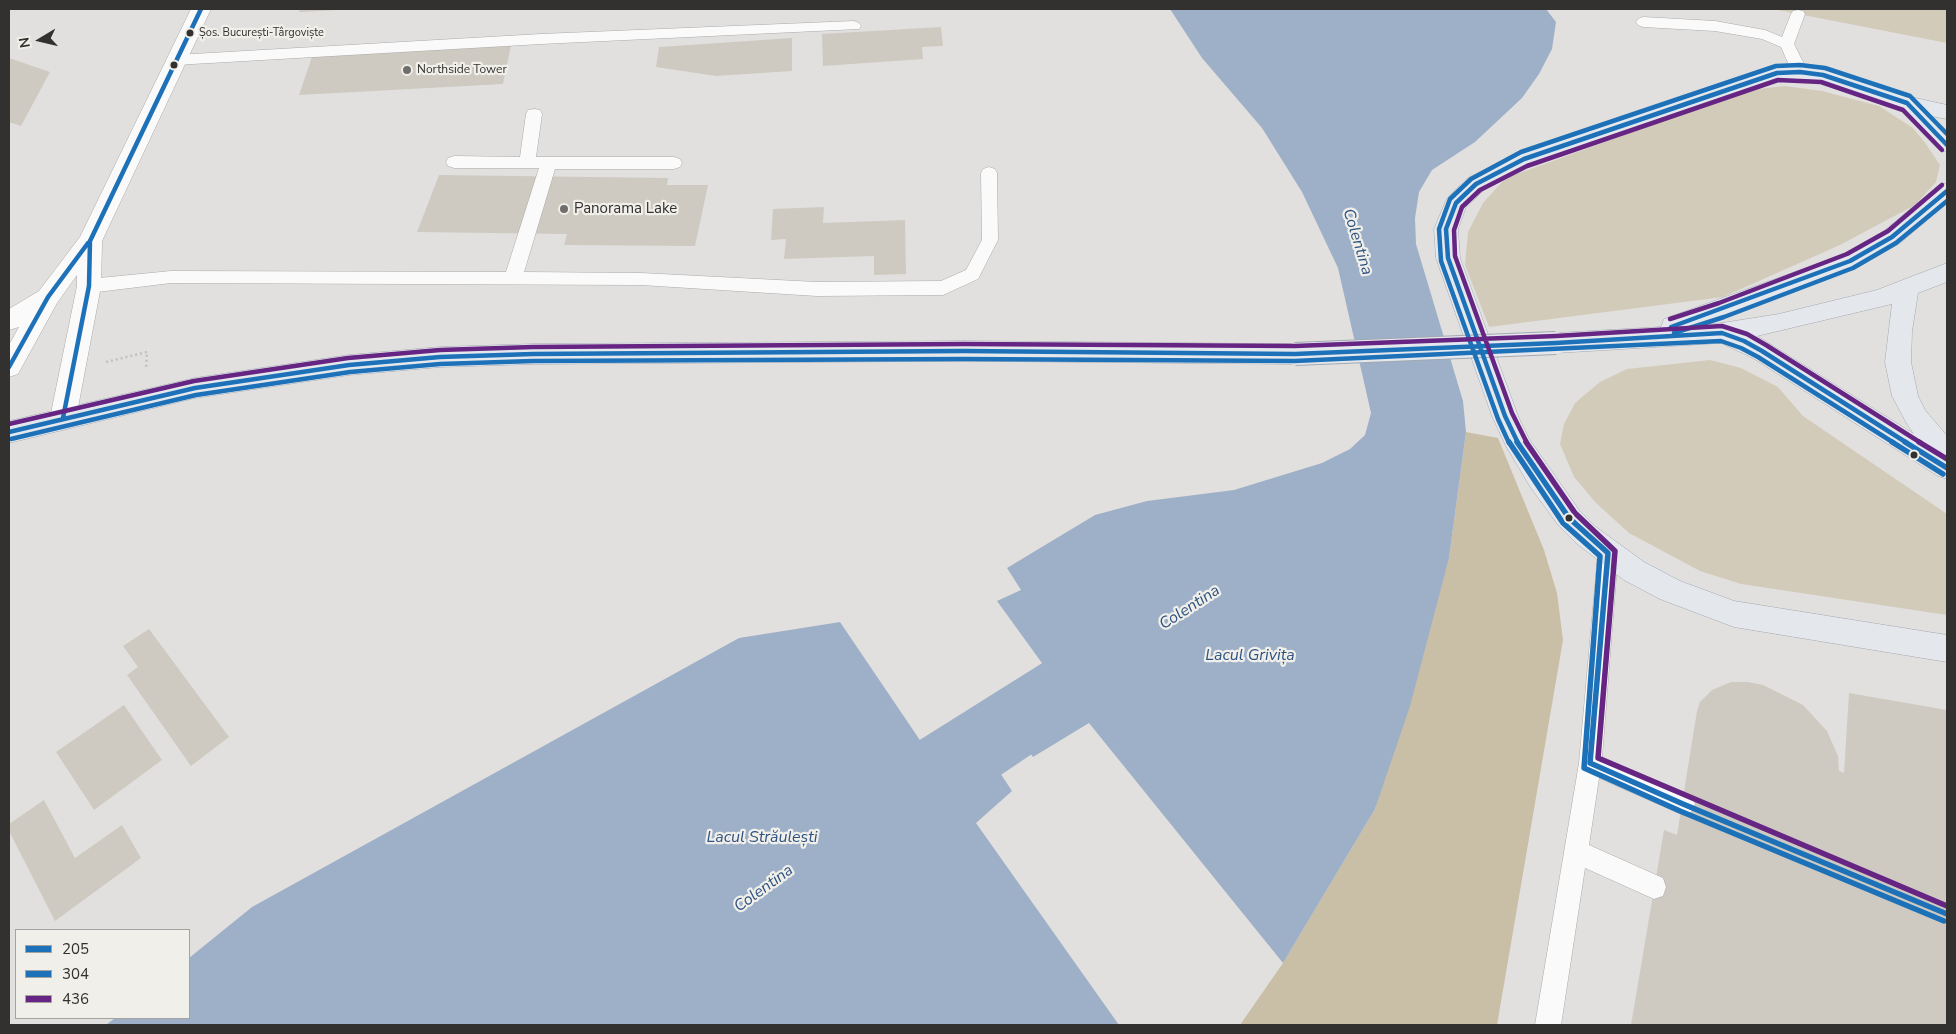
<!DOCTYPE html>
<html>
<head>
<meta charset="utf-8">
<style>
  body { margin:0 }
  #map { position:relative; width:1956px; height:1034px; overflow:hidden; background:#e2e0de; font-family:"Nunito Sans",sans-serif }
  canvas { display:block }
  .frame { position:absolute; inset:0; border:10px solid #32312f; pointer-events:none }
  .legend { position:absolute; left:15px; top:929px; width:175px; height:90px; box-sizing:border-box; background:#f1efe9; border:1px solid #a5a39f; margin:0; padding:6px 9px; list-style:none; font-size:15px; color:#32312f }
  .legend li { display:flex; align-items:center; gap:10px; height:25px }
  .legend b { width:25px; border:1px solid #a5a39f }
  .north { position:absolute; left:15px; top:15px; width:50px; height:50px; -webkit-text-stroke:4px #f1efe9; paint-order:stroke; rotate:261deg; font-size:14px; font-weight:700; line-height:20px; text-align:center; color:#32312f }
  .north::after { content:''; display:block; margin:auto; width:18px; height:22px; background:#32312f; clip-path:polygon(50% 0,100% 100%,50% 72%,0 100%) }
</style>
</head>
<body>
<div id="map">
<canvas width="1956" height="1034"></canvas>
<div class="frame"></div>
<ul class="legend">
<li><b style="height:6px;background:#1d71b8"></b>205</li>
<li><b style="height:6px;background:#1d71b8"></b>304</li>
<li><b style="height:6px;background:#662483"></b>436</li>
</ul>
<div class="north">N</div>
</div>
<script>
const c = document.querySelector('canvas').getContext('2d');
c.lineJoin = 'round';
function fill(path, color) { c.fillStyle = color; c.fill(path, 'evenodd'); }
const shape = rows => new Path2D(rows.map(r => 'M' + r).join(''));
function strokePath(path, color, width, dash) { c.strokeStyle = color; c.lineWidth = width; c.lineCap = dash ? 'butt' : 'round'; c.setLineDash(dash || []); c.stroke(path); }
function label(font, color, halo, rows, align = 'center') {
  c.font = font + ' "Nunito Sans",sans-serif'; c.lineWidth = 4.5; c.setLineDash([]); c.textBaseline = 'middle'; c.strokeStyle = halo; c.fillStyle = color; for (const [text, x, y, turn = 0] of rows) {
    c.save(); c.translate(x, y); c.rotate((+turn || 0) * Math.PI / 180); c.textAlign = isNaN(turn) ? turn : align; if (halo) c.strokeText(text, 0, 0); c.fillText(text, 0, 0); c.restore();
  }
}
const green = shape([
  [1773,9,1947,9,1947,43,1798,14],
  [1785,86,1822,91,1879,106,1913,128,1926,144,1940,165,1936,182,1915,205,1840,245,1723,297,1489,327,1465,265,1468,232,1483,203,1502,182,1514,175,1749,90],
  [1710,360,1741,368,1778,387,1803,416,1947,514,1947,615,1741,584,1700,571,1629,533,1596,503,1574,477,1560,444,1564,424,1575,403,1600,382,1627,369]
]);
const forest = shape([
  [1466,432,1498,438,1544,550,1557,593,1563,640,1497,1025,1240,1025,1283,963,1375,809,1449,558]
]);
const water = shape([
  [1170,9,1546,9,1556,22,1552,49,1539,74,1522,98,1475,142,1432,170,1419,192,1415,218,1416,244,1463,401,1466,432,1449,558,1410,706,1375,809,1283,963,1089,723,1033,757,993,701,1047,670,997,601,1021,590,1007,568,1095,515,1147,501,1234,490,1322,463,1350,449,1365,435,1371,413,1338,268,1302,192,1262,128,1202,58],
  [840,622,930,755,972,731,981,744,1012,791,976,823,1119,1025,106,1025,115,1018,189,1018,189,958,252,907,739,638]
]);
const river = shape([
  [1089,640,1115,650,1126,674,1115,698,931,822,903,833,875,822,864,795,875,768,1063,650,1089,640]
]);
const building = shape([
  [300,9,338,9,338,10,299,12],
  [941,27,943,46,922,47,923,59,823,66,822,34],
  [792,38,792,71,716,76,656,67,659,47],
  [511,46,503,84,299,95,312,57],
  [9,58,50,72,21,126,9,122],
  [439,175,668,178,667,185,708,185,695,246,564,245,567,234,417,232],
  [824,207,823,223,905,220,906,274,874,275,874,256,784,259,786,239,771,240,773,209],
  [149,629,229,737,191,766,127,675,138,667,123,646],
  [1731,682,1748,682,1763,685,1803,705,1827,731,1838,756,1839,771,1844,773,1849,693,1947,710,1947,1025,1631,1025,1664,830,1677,835,1697,711,1700,702,1712,690],
  [124,705,162,760,94,810,56,752],
  [44,800,75,858,122,825,141,858,55,921,9,831,9,824]
]);
const path = shape([
  [106,362,147,352,146,369]
]);
const lane = shape([
  [1798,10,1803,11,1805,14,1794,44,1808,72,1805,75,1800,77,1795,75,1792,72,1781,47,1762,39,1715,31,1643,27,1638,25,1636,22,1638,19,1643,17,1715,21,1765,30,1782,37,1791,14,1793,11,1798,10],
  [854,21,859,23,861,26,859,29,541,44,175,65,170,63,168,60,170,57,175,55,541,34,854,21],
  [534,109,540,110,542,114,536,157,674,157,680,159,682,163,680,167,674,169,555,169,524,272,641,273,817,282,941,281,966,270,982,240,981,173,983,169,989,167,995,169,997,173,998,240,978,279,943,295,817,296,641,285,171,283,89,293,83,291,80,286,83,281,89,279,171,271,506,272,539,168,454,168,448,166,446,162,448,158,454,156,520,157,526,114,528,110,534,109],
  [1608,544,1615,547,1618,553,1602,757,1691,796,1695,804,1691,812,1683,815,1599,778,1589,845,1663,878,1666,887,1663,896,1654,899,1585,868,1561,1025,1535,1025,1579,763,1598,553,1601,547,1608,544]
]);
const secondary = shape([
  [191,9,211,9,102,241,101,286,76,418,72,425,63,429,54,425,50,418,77,286,77,275,57,303,18,374,9,377,9,345,19,327,9,330,9,309,39,291,80,237,191,9]
]);
const primary = shape([
  [1800,65,1830,70,1911,97,1947,105,1947,119,1931,116,1947,132,1947,152,1939,150,1899,108,1821,81,1800,79,1779,80,1532,164,1484,190,1466,207,1458,229,1460,258,1518,416,1529,439,1579,510,1596,527,1644,562,1680,581,1734,601,1947,635,1947,662,1734,627,1660,599,1624,580,1576,543,1559,526,1531,488,1506,446,1492,416,1436,258,1434,229,1445,203,1448,197,1468,178,1516,154,1770,68,1800,65],
  [1947,183,1947,203,1900,243,1858,267,1704,325,1722,323,1779,314,1877,290,1947,263,1947,282,1918,293,1912,331,1911,362,1918,396,1925,410,1947,436,1947,479,1938,476,1753,358,1721,343,1556,353,1547,350,1544,343,1547,336,1556,333,1661,327,1664,319,1842,255,1884,231,1939,185,1947,183],
  [1892,304,1885,362,1892,396,1907,424,1914,434,1757,336,1892,304],
  [964,341,1295,344,1304,347,1308,354,1304,361,1295,364,964,361,533,364,440,367,349,375,195,398,9,443,9,421,195,378,349,355,440,347,533,344,964,341]
]);
const primaryBridge = shape([
  [1295,354,1556,343]
]);
const bus1Far1 = shape([
  [1671,327,1850,261,1892,237,1947,191],
  [9,367,48,297,88,243],
  [63,418,89,286,90,241,201,9],
  [9,432,195,388,349,365,440,357,533,354,964,351,1295,354,1556,343,1722,333,1744,341,1762,351,1907,443],
  [1518,443,1505,416,1448,258,1446,229,1456,203,1476,184,1524,159,1777,73,1800,72,1823,75,1907,103,1947,145]
]);
const bus1 = shape([
  [1517,442,1569,518,1608,553,1590,763,1683,804,1947,914],
  [1905,442,1947,468]
]);
const bus2Far1 = shape([
  [1674,333,1724,317,1853,268,1896,243,1947,201],
  [11,439,196,395,350,372,440,364,533,361,964,359,1295,361,1721,341,1741,348,1758,357,1894,443],
  [1509,443,1498,419,1441,261,1439,229,1450,199,1471,179,1521,152,1776,66,1800,65,1825,68,1910,96,1947,134]
]);
const bus2 = shape([
  [1509,442,1563,523,1600,556,1584,768,1680,811,1944,921],
  [1892,442,1943,474]
]);
const bus3Far1 = shape([
  [1670,319,1719,303,1847,254,1888,231,1942,185],
  [9,424,194,381,348,358,440,350,533,347,964,344,1295,346,1556,336,1722,326,1747,334,1766,345,1921,443],
  [1527,443,1512,413,1455,256,1454,230,1462,207,1480,190,1527,166,1778,80,1821,82,1903,110,1942,150]
]);
const bus3 = shape([
  [1526,442,1575,513,1615,551,1598,758,1947,906],
  [1919,442,1947,459]
]);
const markers = [
  [190,33,4.5,"#32312f"],
  [174,65,4.5,"#32312f"],
  [407,70,5,"#706e6c"],
  [564,209,5,"#706e6c"],
  [1914,455,4.5,"#32312f"],
  [1569,518,4.5,"#32312f"]
];
const farBusnames = [
  ["Șos. București-Târgoviște",199,33]
];
const farPoinames = [
  ["Northside Tower",417,70]
];
const poiNames = [
  ["Panorama Lake",574,209]
];
const waterNames = [
  ["Colentina",1357,242,73],
  ["Colentina",1190,608,-33],
  ["Lacul Grivița",1250,656],
  ["Lacul Străulești",762,838],
  ["Colentina",764,889,-36]
];
fill(green, '#d3cbba');
fill(forest, '#c9bea6');
fill(water, '#9eb0c8');
fill(river, '#9eb0c8');
fill(building, '#cecac1');
strokePath(lane, '#abaaa8', 1);
strokePath(secondary, '#abaaa8', 1);
strokePath(primary, '#a2a8b1', 1);
strokePath(path, '#c0c0bf', 2.5, [2, 3]);
fill(lane, '#fbfafa');
fill(secondary, '#fbfafa');
fill(primary, '#e4e8ec');
strokePath(primaryBridge, '#a2a8b1', 24, []);
strokePath(primaryBridge, '#e4e8ec', 22);
strokePath(bus1Far1, '#1d71b8', 4.5);
strokePath(bus1, '#1d71b8', 5.5);
strokePath(bus2Far1, '#1d71b8', 4.5);
strokePath(bus2, '#1d71b8', 5.5);
strokePath(bus3Far1, '#662483', 4.5);
strokePath(bus3, '#662483', 5.5);
for (const [x, y, r, color] of markers) { const dot = new Path2D(); dot.arc(x, y, r, 0, 2 * Math.PI); c.fillStyle = color; c.fill(dot); strokePath(dot, '#f1efe9', 2); }
label('11px', '#32312f', '#f1efe9', farBusnames, 'left');
label('12px', '#32312f', '#f1efe9', farPoinames, 'left');
label('15px', '#32312f', '#f1efe9', poiNames, 'left');
label('italic 16px', '#2e5383', '#f1efe9', waterNames);
</script>
</body>
</html>
